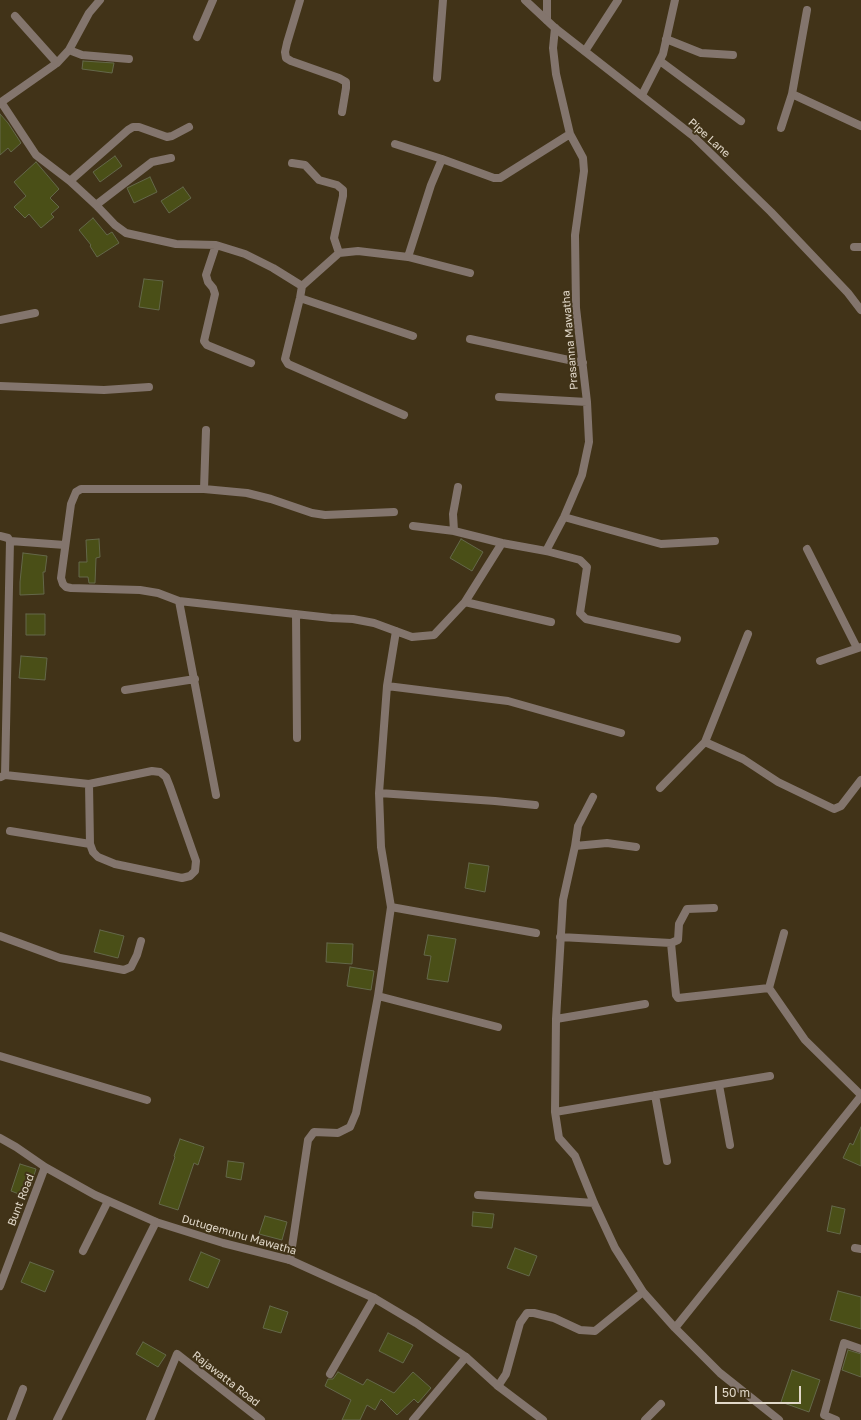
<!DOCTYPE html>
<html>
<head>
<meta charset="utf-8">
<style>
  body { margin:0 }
  #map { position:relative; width:861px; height:1420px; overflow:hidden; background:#413318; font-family:"Golos Text",sans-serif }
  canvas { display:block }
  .scale { position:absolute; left:715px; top:1386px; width:86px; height:18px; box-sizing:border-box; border:2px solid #e1d8c9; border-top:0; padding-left:5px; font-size:12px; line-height:14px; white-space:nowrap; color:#e1d8c9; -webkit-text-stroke:3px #413318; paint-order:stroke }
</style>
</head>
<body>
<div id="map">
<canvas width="861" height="1420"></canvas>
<div class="scale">50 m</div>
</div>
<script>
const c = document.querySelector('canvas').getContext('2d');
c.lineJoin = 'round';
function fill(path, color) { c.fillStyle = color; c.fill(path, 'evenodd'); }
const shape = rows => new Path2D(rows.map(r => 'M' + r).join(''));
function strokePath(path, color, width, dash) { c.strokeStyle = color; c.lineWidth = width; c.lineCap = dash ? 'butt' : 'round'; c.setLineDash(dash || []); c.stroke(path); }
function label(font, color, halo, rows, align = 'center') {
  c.font = font + ' "Golos Text",sans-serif'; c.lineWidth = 4; c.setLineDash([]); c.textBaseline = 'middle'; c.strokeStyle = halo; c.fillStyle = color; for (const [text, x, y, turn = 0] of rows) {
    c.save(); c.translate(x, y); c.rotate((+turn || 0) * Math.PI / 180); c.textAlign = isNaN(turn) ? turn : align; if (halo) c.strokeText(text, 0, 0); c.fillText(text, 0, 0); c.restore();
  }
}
const building = shape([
  [83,61,114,63,112,73,82,69,83,61],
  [0,114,8,123,21,143,11,152,8,148,0,155,0,114],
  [115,156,122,166,100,182,93,172,115,156],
  [36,162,59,189,50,198,59,207,51,214,54,217,41,228,29,214,25,218,14,207,26,196,14,182,36,162],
  [150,177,157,192,134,203,127,188,150,177],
  [183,187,191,198,169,213,161,201,183,187],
  [93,218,107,235,112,232,119,243,97,257,90,246,91,245,79,230,93,218],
  [144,279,163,281,159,310,139,307,144,279],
  [99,539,100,557,96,558,95,583,89,583,88,577,79,577,79,562,87,562,86,540,99,539],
  [461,539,483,552,472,571,450,558,461,539],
  [23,553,47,556,45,572,43,572,44,594,20,595,20,582,23,553],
  [26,614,45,614,45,635,26,635,26,614],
  [21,656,47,658,45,680,19,678,21,656],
  [469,863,489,866,485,892,465,888,469,863],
  [100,930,124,936,118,958,94,952,100,930],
  [428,935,456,939,448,982,427,979,431,956,424,955,428,935],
  [327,943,353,944,352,964,326,962,327,943],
  [350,967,374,971,371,990,347,986,350,967],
  [861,1127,861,1166,843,1158,850,1143,853,1145,861,1127],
  [180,1139,204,1147,198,1165,194,1163,178,1210,159,1204,175,1157,174,1156,180,1139],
  [228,1161,244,1163,241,1180,226,1177,228,1161],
  [20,1164,36,1169,27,1197,11,1191,20,1164],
  [832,1206,845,1209,840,1234,827,1231,832,1206],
  [473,1212,494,1214,492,1228,472,1226,473,1212],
  [265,1216,287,1222,282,1240,259,1234,265,1216],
  [515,1248,537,1256,529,1276,507,1268,515,1248],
  [201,1252,220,1260,208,1288,189,1280,201,1252],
  [30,1262,54,1271,45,1292,21,1282,30,1262],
  [838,1291,861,1297,861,1329,830,1320,838,1291],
  [270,1306,288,1312,281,1333,263,1328,270,1306],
  [388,1333,413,1345,403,1363,379,1351,388,1333],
  [143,1342,166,1355,158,1367,136,1354,143,1342],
  [848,1350,861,1354,861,1377,842,1370,848,1350],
  [792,1370,820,1380,809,1412,781,1402,792,1370],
  [338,1372,363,1385,367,1379,394,1393,413,1372,431,1388,418,1403,414,1399,397,1415,381,1399,375,1410,367,1405,360,1420,342,1420,351,1400,325,1386,328,1379,333,1379,338,1372]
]);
const minor = shape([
  [300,0,287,43,285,52,286,58,291,61,339,78,346,82,346,88,342,112],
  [547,0,547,20],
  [15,16,57,63],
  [197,37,213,0],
  [666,39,701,53,733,55],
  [69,50,82,55,129,59],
  [585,51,618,0],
  [660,61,741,121],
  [437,78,443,0],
  [792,94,861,126],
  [642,95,663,54,675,0],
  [1,102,36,155,70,181,96,205,115,225,126,233,176,244,216,245,245,254,273,268,302,286,300,298,285,359,288,364,404,415],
  [0,103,57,63,69,50,89,13,100,0],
  [781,128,792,94,807,10],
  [395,144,442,159,494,178,500,178,570,134],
  [292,163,305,165,319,180,337,185,343,190,343,196,334,238,339,253],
  [70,181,128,130,133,127,139,127,167,137,172,136,189,127],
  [96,205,152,162,171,158],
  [216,245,206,275,208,282,213,288,215,294,204,341,207,345,251,363],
  [854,247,861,247],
  [408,257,431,185,442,159],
  [302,286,339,253,358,251,408,257,470,273],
  [300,298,413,336],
  [0,320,35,313],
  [470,339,583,363],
  [0,386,104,390,149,387],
  [499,397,587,402],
  [458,487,453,514,454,531,502,543,546,551,580,560,587,567,580,613,586,619,677,639],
  [204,489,206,430],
  [394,512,325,515,312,513,271,499,247,493,204,489,81,489,76,492,71,504,61,578,63,584,66,587,71,588,140,590,158,593,179,601,331,618,353,619,374,623,412,637,434,635,465,602,502,543],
  [564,517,661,544,715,541],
  [413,526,454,531],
  [0,536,8,538,10,541,5,775,1,777],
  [10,541,65,545],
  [807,549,857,648],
  [546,551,564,517,582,475,589,442,587,402,576,308,575,235,584,171,583,158,570,134,556,74,553,48,555,28],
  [179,601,216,795],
  [465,602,551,622],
  [296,614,297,738],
  [820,661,861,647],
  [387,686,508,701,621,733],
  [125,690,195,679],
  [705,742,748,634],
  [5,775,89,784,152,771,160,772,166,777,170,787,196,861,195,871,190,876,182,878,115,864,98,857,93,852,90,844,89,784],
  [660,788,705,742,743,759,778,782,834,809,841,806,861,780],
  [379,793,495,801,535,805],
  [10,831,90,844],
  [575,846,578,826,593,797],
  [636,847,607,843,575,846,563,900,556,1019,555,1112,559,1138,575,1156,594,1203,615,1248,643,1292,675,1328,720,1373,779,1420],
  [391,907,536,933],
  [784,933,769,988,805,1040,861,1095],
  [0,936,60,958,124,970,131,967,137,955,141,941],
  [560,937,671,943,678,940,679,924,687,909,714,908],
  [671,943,676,995,678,998,769,988],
  [378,996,498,1027],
  [556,1019,645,1004],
  [0,1056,147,1100],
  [719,1085,730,1145],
  [655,1095,667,1161],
  [555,1112,770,1076],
  [478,1195,594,1203],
  [855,1248,861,1249],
  [83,1251,108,1201],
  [290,1260,308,1140,314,1132,338,1133,350,1127,356,1113,378,996,391,907,381,847,379,793,387,686,396,631],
  [675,1328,861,1096],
  [330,1374,374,1298],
  [498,1386,506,1374,520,1323,527,1313,534,1313,554,1318,580,1330,595,1331,643,1292],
  [11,1420,23,1389],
  [57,1420,156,1222],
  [150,1420,177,1354,261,1420],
  [413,1420,466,1357],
  [645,1420,661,1404],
  [836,1420,824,1415,844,1343,861,1349]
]);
const tertiary = shape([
  [525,0,555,28,692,135,771,212,848,293,861,310],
  [0,1138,16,1147,45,1167,95,1195,156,1222,223,1243,290,1260,374,1298,416,1323,466,1357,498,1386,543,1420],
  [0,1286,45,1167]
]);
const streetNames = [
  ["Pipe Lane",709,138,42],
  ["Prasanna Mawatha",570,340,-95],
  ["Bunt Road",21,1200,-69],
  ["Dutugemunu Mawatha",239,1235,16],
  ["Rajawatta Road",226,1379,38]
];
fill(building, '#4a4f17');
strokePath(building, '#64684a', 1);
strokePath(minor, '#83756d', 8);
strokePath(tertiary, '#83756d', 8);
label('11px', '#e1d8c9', '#413318', streetNames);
</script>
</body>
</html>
